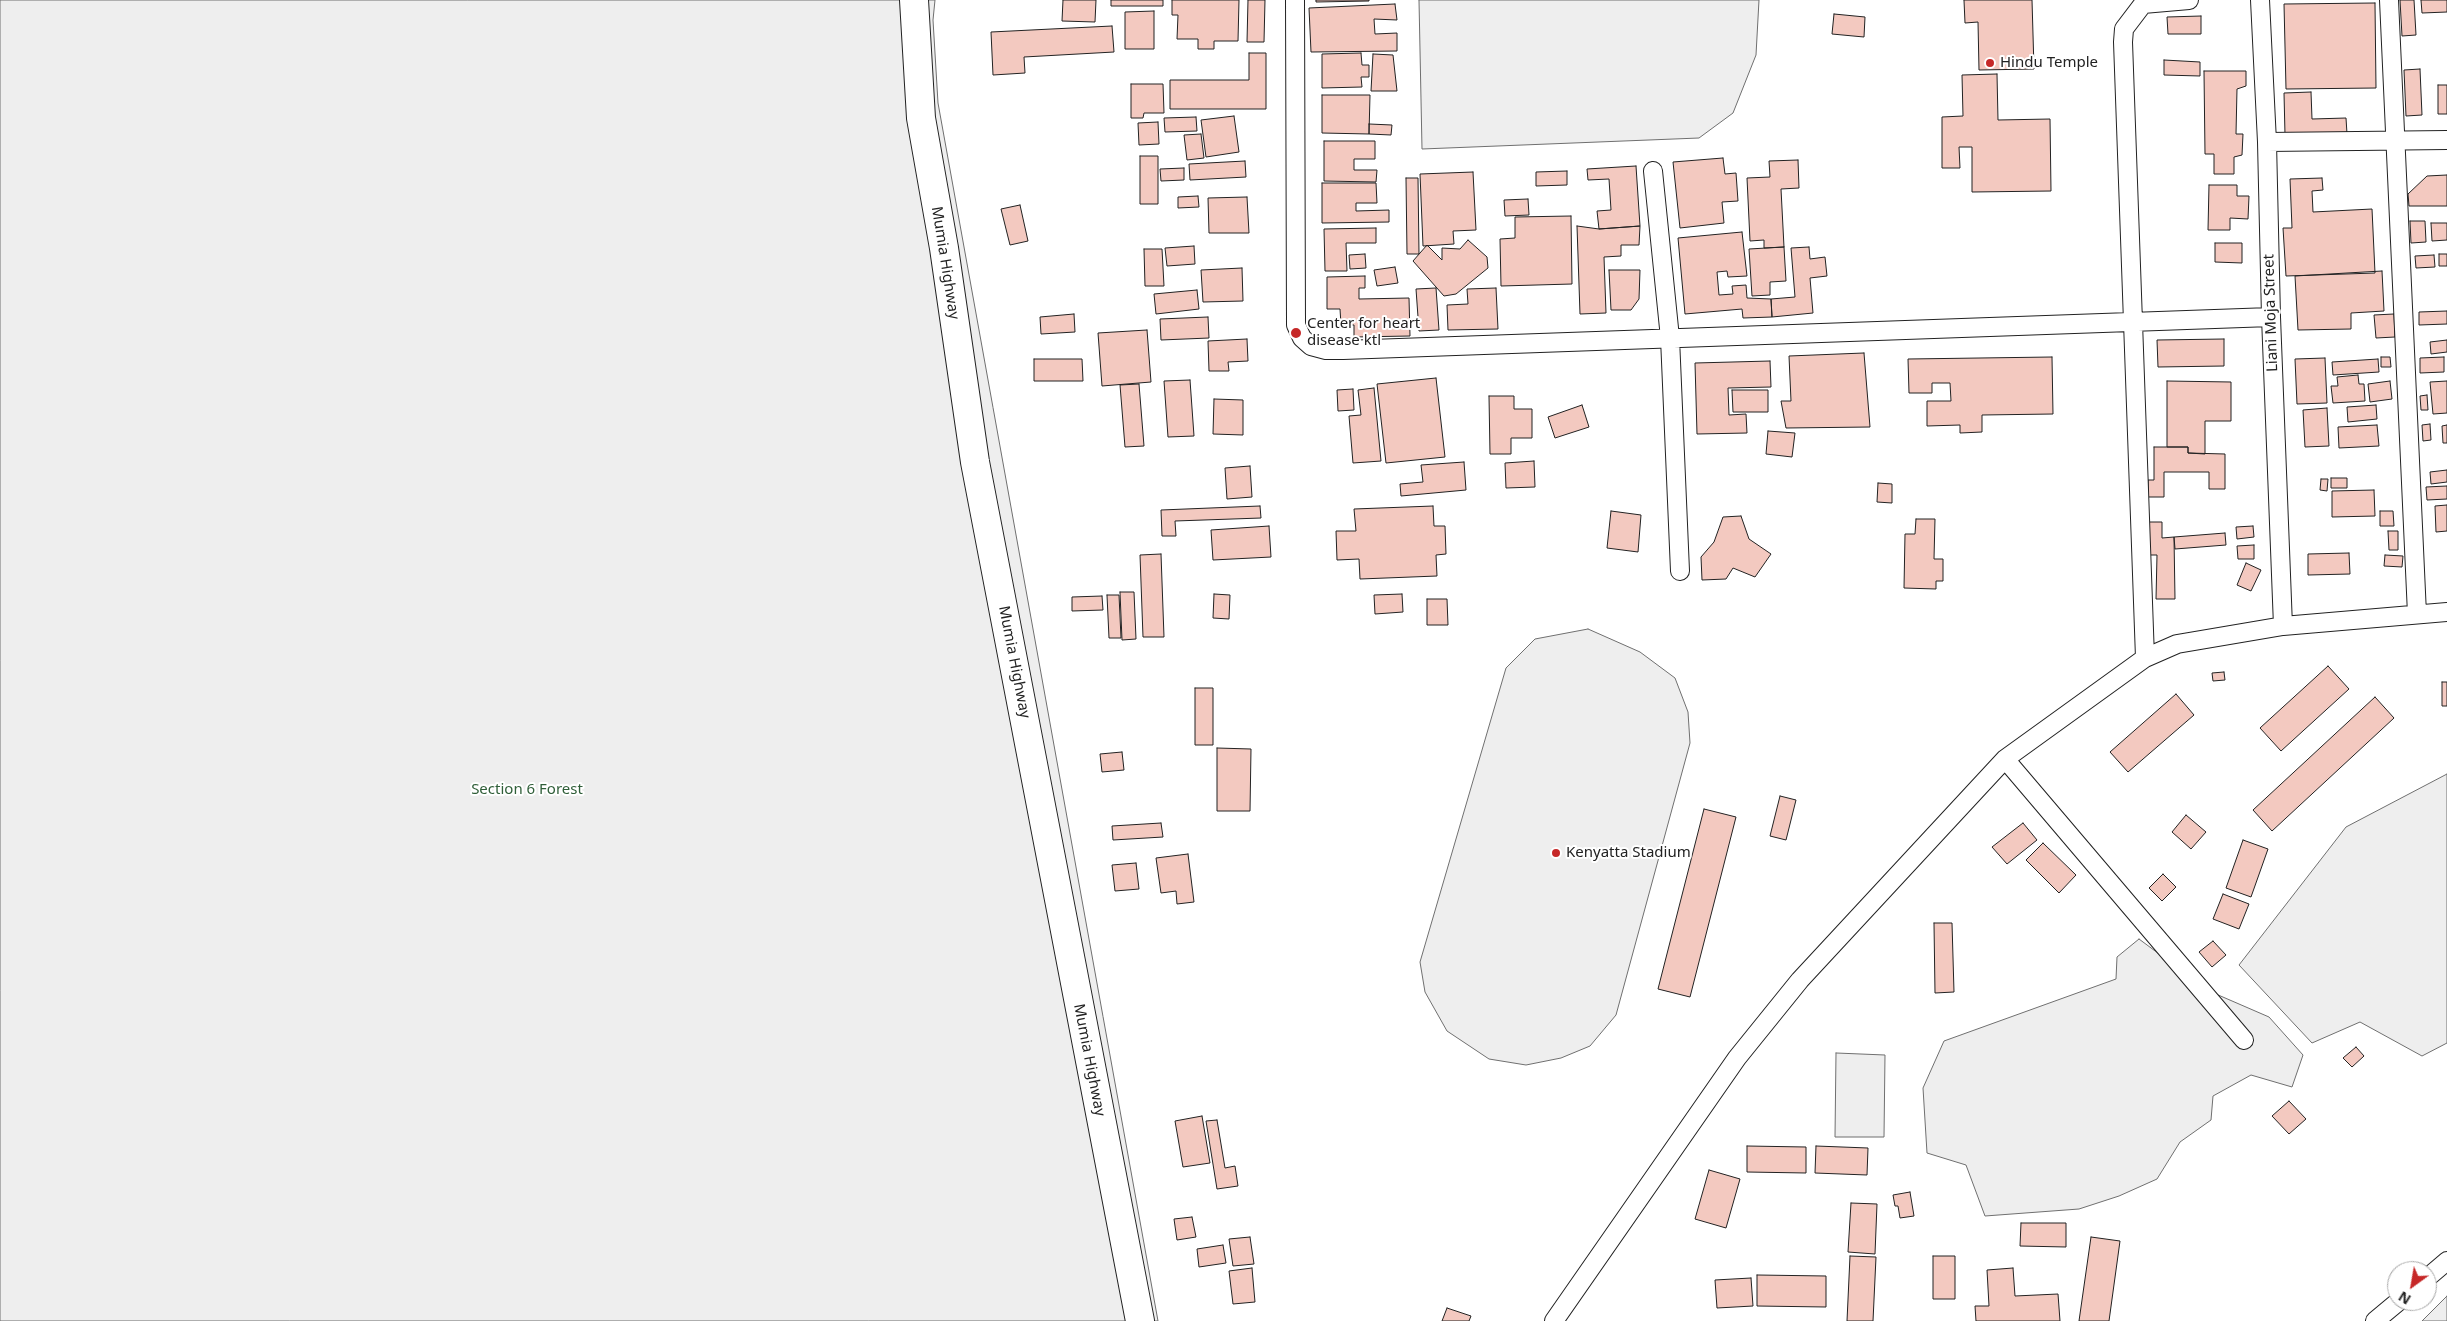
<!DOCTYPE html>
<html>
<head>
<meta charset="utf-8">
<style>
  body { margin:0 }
  #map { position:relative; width:2447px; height:1321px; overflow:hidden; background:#fff; font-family:"Noto Sans",sans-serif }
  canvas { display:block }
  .north { position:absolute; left:2387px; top:1261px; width:50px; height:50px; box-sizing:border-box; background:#fff; border:1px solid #a7a7a7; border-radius:50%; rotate:212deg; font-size:14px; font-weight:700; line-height:20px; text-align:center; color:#222 }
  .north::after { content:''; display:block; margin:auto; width:18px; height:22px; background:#c62828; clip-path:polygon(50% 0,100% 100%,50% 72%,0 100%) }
</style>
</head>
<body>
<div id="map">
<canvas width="2447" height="1321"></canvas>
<div class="north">N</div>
</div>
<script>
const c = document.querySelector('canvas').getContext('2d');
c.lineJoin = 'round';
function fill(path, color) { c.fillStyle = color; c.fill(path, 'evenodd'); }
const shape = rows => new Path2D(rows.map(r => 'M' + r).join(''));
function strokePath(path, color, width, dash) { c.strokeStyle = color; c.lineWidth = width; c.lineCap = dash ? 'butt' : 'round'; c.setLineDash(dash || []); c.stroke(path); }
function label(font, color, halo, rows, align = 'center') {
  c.font = font + ' "Noto Sans",sans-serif'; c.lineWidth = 4; c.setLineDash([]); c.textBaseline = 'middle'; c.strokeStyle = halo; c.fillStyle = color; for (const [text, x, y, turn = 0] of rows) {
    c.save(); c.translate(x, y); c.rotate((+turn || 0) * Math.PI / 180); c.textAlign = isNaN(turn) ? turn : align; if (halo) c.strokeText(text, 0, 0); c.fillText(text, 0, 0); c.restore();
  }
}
const green = shape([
  [0,0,935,0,933,20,938,103,1158,1321,0,1321,0,0],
  [1419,0,1759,0,1756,55,1733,113,1699,138,1422,149,1419,0],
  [1588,629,1640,652,1675,678,1688,712,1690,743,1616,1015,1590,1046,1561,1058,1526,1065,1489,1059,1447,1031,1425,992,1420,962,1506,668,1535,639,1588,629],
  [2447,774,2447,1043,2422,1056,2360,1022,2312,1043,2239,965,2346,827,2447,774],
  [2139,939,2209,991,2269,1017,2303,1055,2292,1087,2251,1075,2213,1096,2211,1120,2180,1142,2157,1179,2119,1196,2079,1209,1985,1216,1966,1165,1927,1153,1923,1088,1944,1041,2116,979,2117,957,2139,939],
  [1836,1053,1885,1055,1884,1137,1835,1137,1836,1053],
  [2447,1296,2447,1321,2422,1321,2447,1296]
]);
const building = shape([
  [1063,0,1096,0,1095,22,1062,21,1063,0],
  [1111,0,1163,0,1163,6,1111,6,1111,0],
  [1172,0,1239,0,1238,41,1214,41,1214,49,1198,49,1198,39,1177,39,1178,15,1172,15,1172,0],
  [1248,0,1265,0,1264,42,1247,42,1248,0],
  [1316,0,1369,0,1369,1,1316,2,1316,0],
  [1964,0,2032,0,2034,69,1979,70,1978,22,1965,23,1964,0],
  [2400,0,2414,0,2416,35,2402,36,2400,0],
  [2421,0,2447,0,2447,12,2422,13,2421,0],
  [2375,3,2376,88,2286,89,2284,4,2375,3],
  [1395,4,1397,20,1374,19,1375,34,1397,33,1397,51,1311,52,1309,8,1395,4],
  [1154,11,1154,49,1125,49,1125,12,1154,11],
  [1834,14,1865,17,1864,37,1832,34,1834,14],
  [2201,16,2201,34,2168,34,2167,17,2201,16],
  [1112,26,1114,52,1024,57,1025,73,993,75,991,32,1112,26],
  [1249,53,1266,53,1266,109,1170,109,1170,80,1249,80,1249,53],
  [1361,53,1362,65,1369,65,1369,77,1361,77,1362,87,1322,88,1322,54,1361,53],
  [1373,54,1393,55,1397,91,1371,91,1373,54],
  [2164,60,2200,62,2200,76,2164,75,2164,60],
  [2420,69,2422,115,2406,116,2404,70,2420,69],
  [2204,71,2246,71,2246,86,2237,89,2236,134,2243,134,2242,155,2234,157,2234,174,2214,174,2214,154,2205,154,2204,71],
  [1997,74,1998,120,2050,119,2051,191,1972,192,1972,147,1959,147,1960,168,1942,168,1942,117,1963,116,1962,75,1997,74],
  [1131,84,1163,84,1164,113,1144,113,1143,118,1131,118,1131,84],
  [2438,85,2447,85,2447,114,2438,114,2438,85],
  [2311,92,2312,119,2346,118,2347,134,2285,135,2284,93,2311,92],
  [1322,95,1370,95,1369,134,1322,133,1322,95],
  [1234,116,1239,152,1206,157,1201,120,1234,116],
  [1196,117,1197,131,1165,132,1164,118,1196,117],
  [1158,122,1159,144,1139,145,1138,123,1158,122],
  [1369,124,1392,125,1391,135,1369,134,1369,124],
  [1201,134,1204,158,1187,160,1184,135,1201,134],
  [1324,141,1375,141,1375,159,1354,159,1354,170,1377,170,1376,182,1324,181,1324,141],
  [1140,156,1158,156,1158,204,1140,204,1140,156],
  [1723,158,1725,174,1736,173,1738,201,1722,202,1724,223,1680,228,1673,162,1723,158],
  [1798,160,1799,188,1781,189,1784,247,1764,248,1764,240,1750,241,1747,178,1770,177,1769,161,1798,160],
  [1245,161,1246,177,1190,180,1189,164,1245,161],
  [1636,166,1640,226,1599,229,1597,211,1611,210,1609,179,1588,180,1587,169,1636,166],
  [1184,168,1184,180,1161,181,1160,169,1184,168],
  [1567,171,1567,185,1536,186,1536,172,1567,171],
  [1473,172,1476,230,1453,231,1454,244,1423,246,1420,174,1473,172],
  [2447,175,2447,206,2409,206,2408,194,2427,176,2447,175],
  [1406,178,1418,178,1419,254,1407,254,1406,178],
  [2322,178,2323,190,2312,191,2313,212,2372,209,2375,273,2286,276,2283,228,2292,228,2290,179,2322,178],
  [1322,183,1376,183,1377,203,1356,203,1356,211,1389,210,1389,222,1322,223,1322,183],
  [2209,185,2237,185,2237,196,2249,196,2248,219,2230,218,2230,230,2208,230,2209,185],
  [1198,196,1199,207,1178,208,1178,197,1198,196],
  [1247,197,1249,233,1209,233,1208,198,1247,197],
  [1528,199,1529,215,1505,216,1504,200,1528,199],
  [1020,205,1028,241,1010,245,1001,209,1020,205],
  [1571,216,1572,284,1501,286,1500,239,1515,238,1515,217,1571,216],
  [2410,221,2425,221,2426,242,2411,243,2410,221],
  [2431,223,2447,223,2447,240,2432,241,2431,223],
  [1577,226,1599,229,1640,226,1639,245,1621,245,1621,256,1604,257,1606,313,1580,314,1577,226],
  [1376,228,1376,243,1346,243,1347,271,1325,271,1324,229,1376,228],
  [1742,232,1747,276,1728,277,1727,271,1717,272,1719,295,1733,294,1732,286,1746,285,1747,298,1771,299,1772,317,1743,318,1742,309,1685,314,1678,238,1742,232],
  [1468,240,1487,257,1488,268,1456,294,1444,296,1413,261,1427,245,1442,260,1442,248,1460,249,1468,240],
  [2215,243,2242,243,2242,263,2215,262,2215,243],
  [1194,246,1195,264,1167,266,1165,248,1194,246],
  [1784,247,1786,281,1770,282,1770,295,1752,296,1749,249,1784,247],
  [1809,247,1810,259,1825,257,1827,276,1810,278,1813,313,1772,317,1771,299,1795,297,1791,248,1809,247],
  [1144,249,1162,249,1164,286,1145,286,1144,249],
  [1365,254,1366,268,1350,269,1349,255,1365,254],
  [2439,254,2447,254,2447,266,2439,266,2439,254],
  [2434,255,2435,267,2416,268,2415,256,2434,255],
  [1395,267,1398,283,1377,286,1374,270,1395,267],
  [1242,268,1243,301,1203,302,1201,270,1242,268],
  [1609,270,1640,270,1639,299,1631,310,1611,310,1609,270],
  [2382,271,2384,311,2351,313,2351,329,2298,330,2295,276,2382,271],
  [1365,276,1365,288,1359,288,1359,299,1409,298,1410,336,1354,337,1354,325,1341,325,1340,309,1327,309,1327,277,1365,276],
  [1436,288,1439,330,1419,331,1416,289,1436,288],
  [1496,288,1498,329,1448,330,1447,305,1468,304,1467,289,1496,288],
  [1197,290,1199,309,1156,314,1154,294,1197,290],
  [2447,311,2447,324,2419,325,2419,312,2447,311],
  [1074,314,1075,332,1041,334,1040,317,1074,314],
  [2394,314,2395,337,2376,338,2374,315,2394,314],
  [1208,317,1209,338,1161,340,1160,319,1208,317],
  [1147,330,1151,382,1102,386,1098,333,1147,330],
  [1247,339,1248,361,1228,362,1229,371,1209,371,1208,341,1247,339],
  [2224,339,2224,366,2158,367,2157,340,2224,339],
  [2447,340,2447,352,2431,354,2430,342,2447,340],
  [1864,353,1870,427,1786,428,1781,401,1791,401,1789,356,1864,353],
  [2052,357,2053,414,1982,415,1982,432,1960,433,1960,425,1927,426,1927,401,1951,401,1950,383,1932,383,1932,393,1909,393,1908,359,2052,357],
  [2381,357,2390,357,2391,367,2381,367,2381,357],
  [2444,357,2444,372,2420,373,2420,358,2444,357],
  [2325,358,2327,403,2297,404,2295,359,2325,358],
  [1034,359,1082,359,1083,381,1034,381,1034,359],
  [2378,359,2379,372,2333,375,2332,362,2378,359],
  [1770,361,1771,387,1728,388,1729,415,1746,414,1747,433,1697,434,1695,363,1770,361],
  [2358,375,2359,384,2364,384,2365,401,2333,403,2331,386,2338,386,2337,377,2358,375],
  [1436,378,1445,457,1386,463,1377,384,1436,378],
  [1190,380,1194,436,1168,437,1164,381,1190,380],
  [2167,381,2231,382,2231,421,2205,421,2205,454,2188,453,2188,447,2167,447,2167,381],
  [2390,381,2392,399,2370,402,2368,384,2390,381],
  [2447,381,2447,413,2433,414,2430,382,2447,381],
  [1139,384,1144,446,1125,447,1120,385,1139,384],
  [1374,388,1381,461,1353,463,1349,416,1361,415,1358,390,1374,388],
  [1353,389,1354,410,1338,411,1337,390,1353,389],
  [1732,390,1768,390,1768,412,1733,412,1732,390],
  [2427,395,2428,410,2421,410,2420,396,2427,395],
  [1489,396,1514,396,1514,409,1532,409,1532,438,1511,438,1511,454,1490,454,1489,396],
  [1214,399,1243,400,1243,435,1213,434,1214,399],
  [1582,405,1589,427,1555,438,1548,417,1582,405],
  [2376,405,2377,419,2348,422,2347,407,2376,405],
  [2327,408,2329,446,2305,447,2303,410,2327,408],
  [2430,424,2431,440,2423,441,2422,425,2430,424],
  [2377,425,2379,446,2339,448,2338,427,2377,425],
  [2447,425,2447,443,2443,443,2442,426,2447,425],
  [1768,431,1795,433,1792,457,1766,454,1768,431],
  [2154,447,2188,447,2188,453,2225,454,2225,489,2209,489,2209,472,2164,472,2164,497,2148,497,2148,480,2154,480,2154,447],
  [1534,461,1535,487,1506,488,1505,463,1534,461],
  [1464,462,1466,490,1401,496,1400,484,1423,482,1421,465,1464,462],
  [1250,466,1252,497,1227,499,1225,468,1250,466],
  [2447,470,2447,482,2431,484,2430,472,2447,470],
  [2331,478,2347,478,2347,488,2331,488,2331,478],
  [2321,479,2328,479,2327,491,2320,490,2321,479],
  [1878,483,1892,484,1892,503,1877,502,1878,483],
  [2447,486,2447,499,2427,500,2426,487,2447,486],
  [2374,490,2375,516,2332,517,2332,491,2374,490],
  [2447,505,2447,531,2436,532,2435,506,2447,505],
  [1260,506,1261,518,1175,521,1176,536,1162,536,1161,510,1260,506],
  [1433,506,1434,526,1445,526,1446,554,1436,555,1437,576,1360,579,1359,559,1337,560,1336,531,1356,531,1354,509,1433,506],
  [1611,511,1641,515,1638,552,1607,548,1611,511],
  [2380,511,2393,511,2394,526,2380,526,2380,511],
  [1741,516,1749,539,1771,554,1755,577,1733,568,1726,579,1702,580,1701,557,1714,542,1723,517,1741,516],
  [1916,519,1935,519,1934,559,1943,559,1943,581,1936,581,1936,589,1904,588,1905,534,1915,534,1916,519],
  [2148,522,2162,522,2162,538,2174,537,2175,599,2156,599,2157,555,2147,555,2148,522],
  [1269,526,1271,557,1213,560,1211,530,1269,526],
  [2253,526,2254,537,2237,539,2236,527,2253,526],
  [2388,531,2398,531,2398,550,2389,550,2388,531],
  [2225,533,2226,545,2175,549,2174,537,2225,533],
  [2254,545,2254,559,2238,559,2237,546,2254,545],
  [2349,553,2350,574,2308,575,2308,554,2349,553],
  [1161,554,1164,637,1143,637,1140,555,1161,554],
  [2385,555,2403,556,2402,567,2384,566,2385,555],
  [2246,563,2261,570,2251,591,2237,585,2246,563],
  [1120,592,1134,592,1136,639,1122,640,1120,592],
  [1214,594,1230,595,1229,619,1213,618,1214,594],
  [1402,594,1403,612,1375,614,1374,595,1402,594],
  [1107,595,1119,595,1121,638,1109,638,1107,595],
  [1102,596,1103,610,1072,611,1072,597,1102,596],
  [1427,599,1447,599,1448,625,1427,625,1427,599],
  [2328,666,2349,689,2281,751,2260,728,2328,666],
  [2224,672,2225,680,2213,681,2212,673,2224,672],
  [2442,682,2447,682,2447,706,2442,706,2442,682],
  [1195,688,1213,688,1213,745,1195,745,1195,688],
  [2176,694,2194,715,2128,772,2110,752,2176,694],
  [2375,697,2394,718,2272,831,2253,810,2375,697],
  [1217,748,1251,749,1250,811,1217,811,1217,748],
  [1122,752,1124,770,1102,772,1100,754,1122,752],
  [1780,796,1796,800,1786,840,1770,836,1780,796],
  [1704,809,1736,817,1690,997,1658,989,1704,809],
  [2186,815,2206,832,2191,849,2172,832,2186,815],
  [1161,823,1163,837,1113,840,1112,826,1161,823],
  [2023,823,2037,840,2007,864,1992,847,2023,823],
  [2243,840,2268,849,2251,897,2226,888,2243,840],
  [2043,843,2076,875,2059,893,2026,860,2043,843],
  [1188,854,1194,902,1177,904,1176,891,1161,893,1156,858,1188,854],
  [1136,863,1139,889,1115,891,1112,865,1136,863],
  [2163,874,2176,887,2162,901,2149,888,2163,874],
  [2223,894,2249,904,2239,929,2213,919,2223,894],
  [1934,923,1952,923,1954,992,1935,993,1934,923],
  [2213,941,2226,955,2212,967,2199,952,2213,941],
  [2356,1047,2364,1056,2352,1067,2343,1058,2356,1047],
  [2289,1101,2306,1119,2289,1134,2272,1116,2289,1101],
  [1202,1116,1210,1163,1183,1167,1175,1121,1202,1116],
  [1217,1120,1225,1168,1235,1166,1238,1186,1217,1189,1206,1121,1217,1120],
  [1747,1146,1806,1147,1806,1173,1747,1172,1747,1146],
  [1816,1146,1868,1148,1867,1175,1815,1173,1816,1146],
  [1709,1170,1740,1179,1726,1228,1695,1219,1709,1170],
  [1910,1192,1914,1216,1900,1218,1898,1206,1895,1206,1893,1195,1910,1192],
  [1851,1203,1877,1204,1875,1254,1848,1252,1851,1203],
  [1192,1217,1196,1237,1177,1240,1174,1219,1192,1217],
  [2021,1223,2066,1223,2066,1247,2020,1246,2021,1223],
  [1250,1237,1254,1264,1233,1266,1229,1239,1250,1237],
  [2091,1237,2120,1241,2109,1321,2079,1321,2091,1237],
  [1223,1245,1226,1263,1199,1267,1197,1249,1223,1245],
  [1850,1256,1876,1257,1873,1321,1847,1321,1850,1256],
  [1933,1256,1955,1256,1955,1299,1933,1299,1933,1256],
  [1252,1268,1255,1302,1233,1304,1229,1271,1252,1268],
  [2013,1268,2015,1296,2058,1294,2060,1321,1976,1321,1975,1306,1989,1306,1987,1270,2013,1268],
  [1757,1275,1826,1276,1826,1307,1757,1306,1757,1275],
  [1751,1278,1753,1306,1717,1308,1715,1280,1751,1278],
  [1447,1308,1471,1316,1469,1321,1442,1321,1447,1308]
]);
const street = shape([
  [1295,0,1296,325,1302,338,1311,346,1326,350,1343,350,2271,317],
  [2260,0,2267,142,2271,317,2283,626],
  [2389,0,2417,614],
  [2267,142,2447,140],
  [1653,171,1670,338,1680,571],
  [2145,658,2123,42,2124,29,2143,4,2189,0],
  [2005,759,2244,1040],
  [2427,1278,2447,1261],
  [1554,1321,1737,1058,1800,980,2005,759,2145,658,2177,644,2283,626,2447,612],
  [2375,1321,2399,1301]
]);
const highway = shape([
  [914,0,921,118,944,248,975,462,1140,1321]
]);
const markers = [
  [1990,63,5,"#c62828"],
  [1296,333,6,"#c62828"],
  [1556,853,5,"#c62828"]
];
const poiNames = [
  ["Hindu Temple",2000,63],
  ["Center for heart",1307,324],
  ["disease ktl",1307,341],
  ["Kenyatta Stadium",1566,853]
];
const streetNames = [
  ["Mumia Highway",945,263,81],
  ["Liani Moja Street",2271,313,-92],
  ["Mumia Highway",1014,662,79],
  ["Mumia Highway",1089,1060,79]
];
const parkNames = [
  ["Section 6 Forest",527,790]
];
fill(green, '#eee');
strokePath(green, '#6f6f6f', 1);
fill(building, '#f3c9c0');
strokePath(building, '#222', 1);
strokePath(street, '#222', 20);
strokePath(highway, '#222', 30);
strokePath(street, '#fff', 18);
strokePath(highway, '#fff', 28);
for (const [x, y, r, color] of markers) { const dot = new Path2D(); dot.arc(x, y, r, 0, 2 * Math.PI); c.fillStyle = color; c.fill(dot); strokePath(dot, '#fff', 2); }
label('15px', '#222', '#fff', poiNames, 'left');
label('15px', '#222', '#fff', streetNames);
label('15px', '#2f5e38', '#fff', parkNames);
</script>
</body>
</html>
